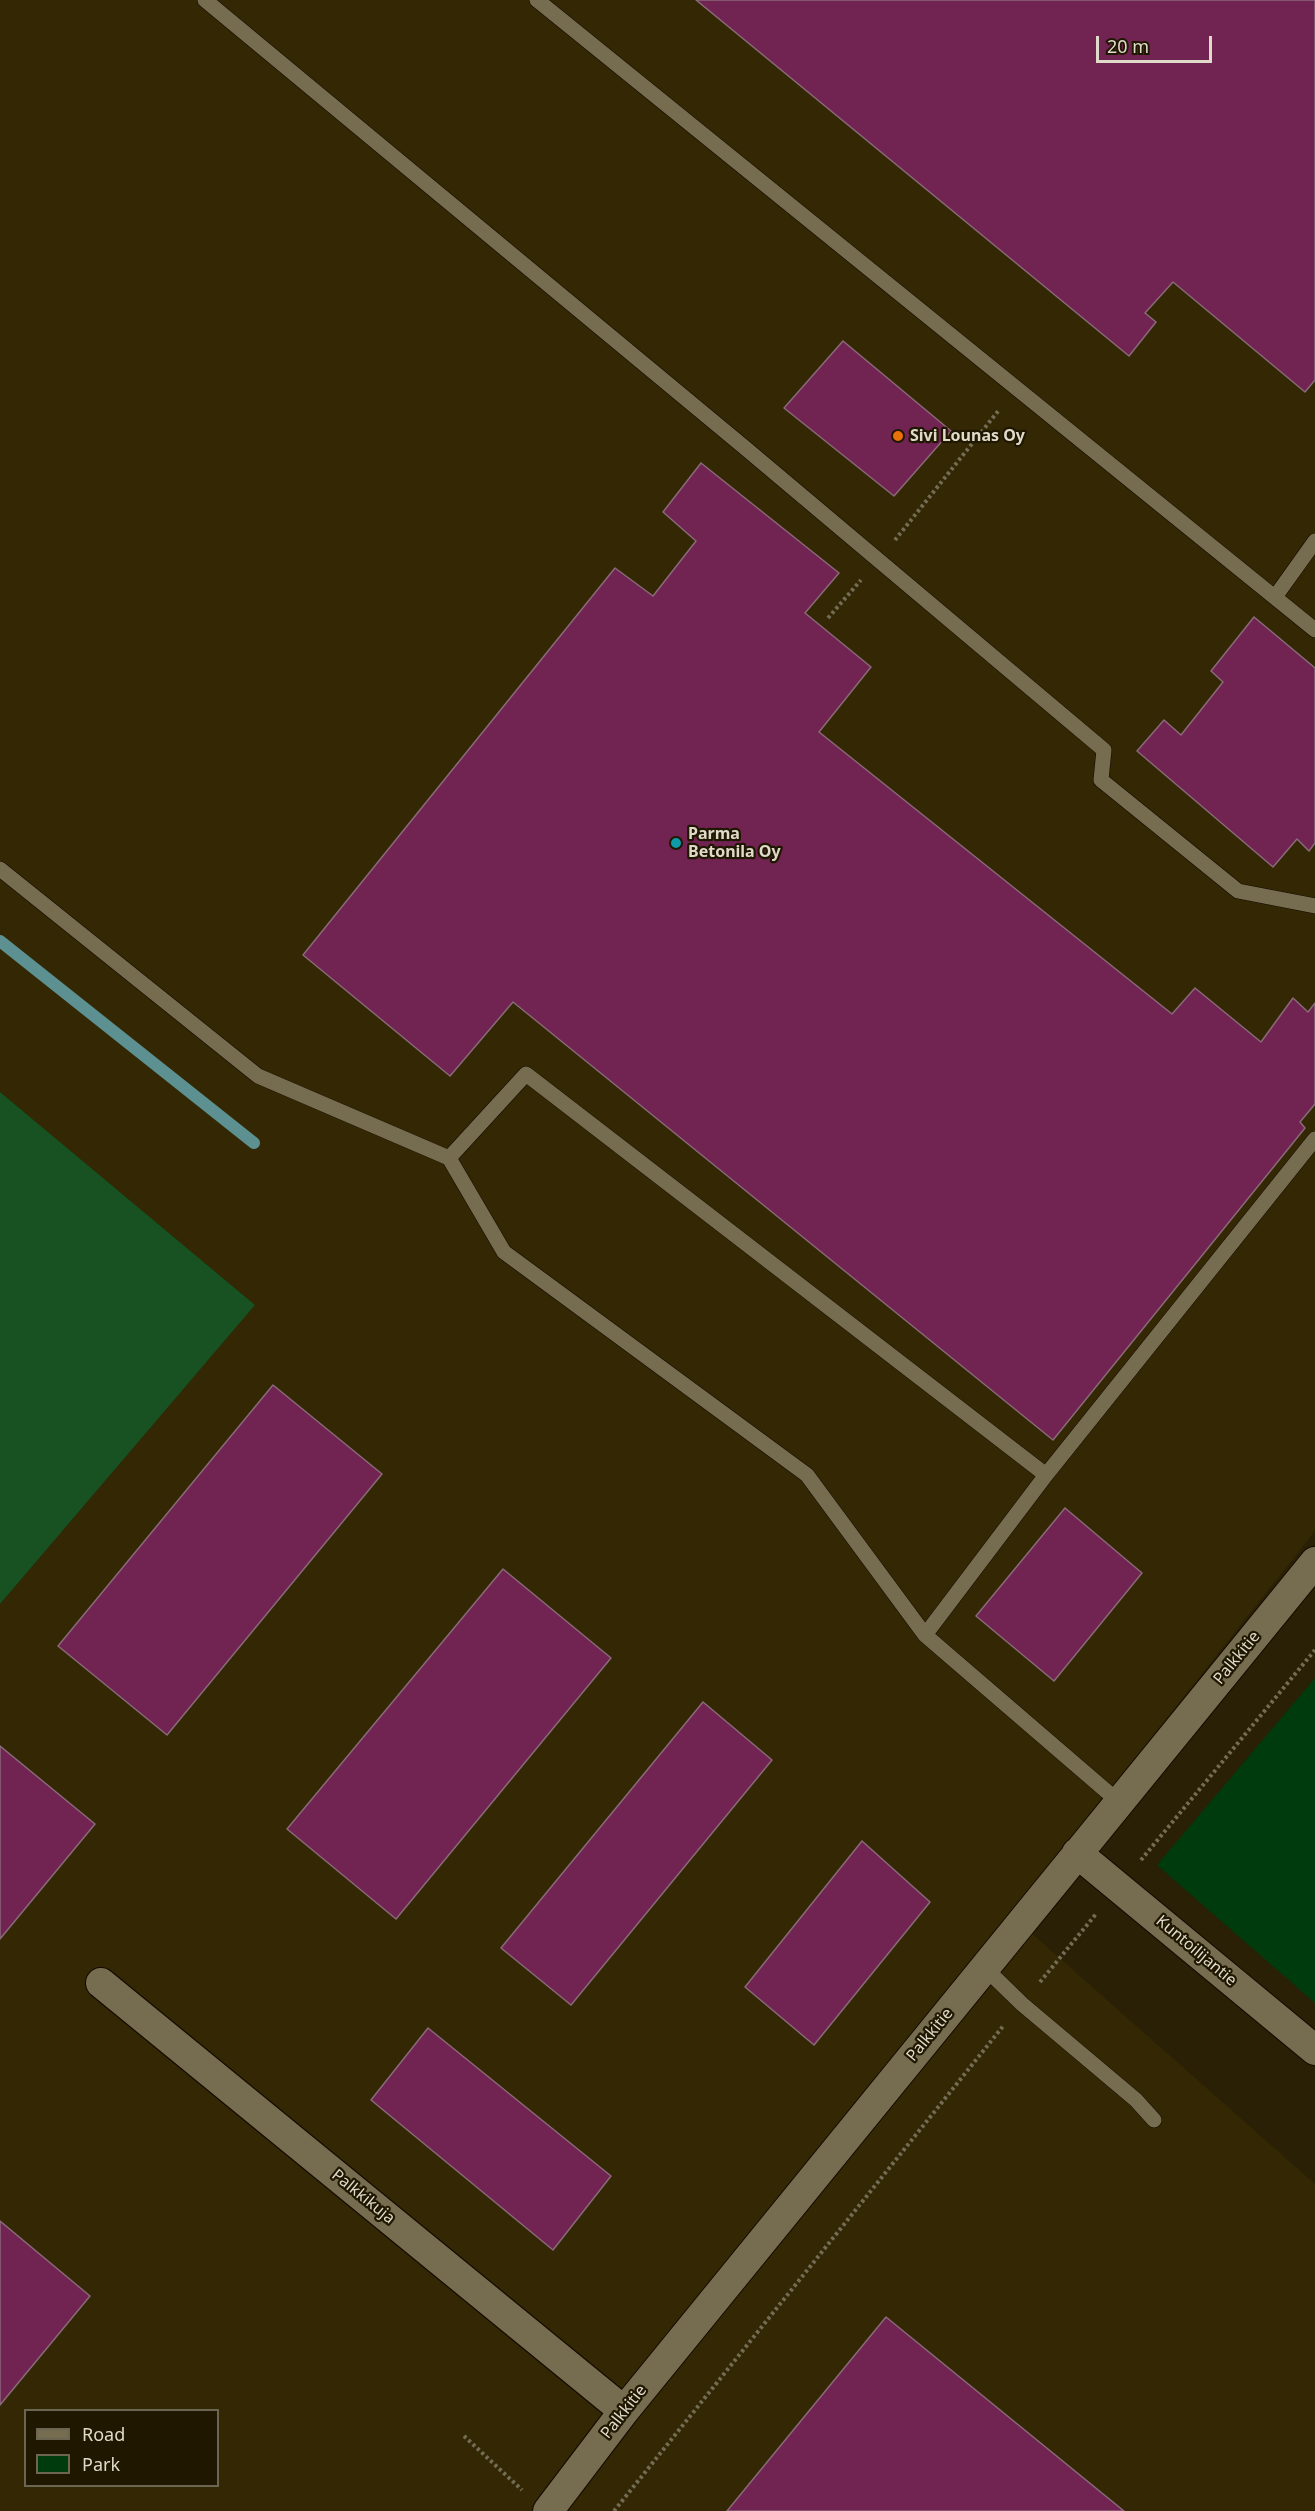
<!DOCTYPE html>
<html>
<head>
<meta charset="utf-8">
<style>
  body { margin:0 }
  #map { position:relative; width:1315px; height:2511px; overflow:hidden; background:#292005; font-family:"Noto Sans",sans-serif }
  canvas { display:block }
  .legend { position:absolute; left:24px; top:2409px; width:195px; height:78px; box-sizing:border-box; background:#201700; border:2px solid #6c6551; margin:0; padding:8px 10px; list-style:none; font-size:18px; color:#dfdaca }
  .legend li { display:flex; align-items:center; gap:12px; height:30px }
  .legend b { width:30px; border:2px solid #6c6551 }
  .scale { position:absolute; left:1096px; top:36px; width:116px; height:27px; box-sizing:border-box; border:3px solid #dfdaca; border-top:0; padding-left:8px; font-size:18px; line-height:21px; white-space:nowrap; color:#dfdaca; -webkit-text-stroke:4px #201700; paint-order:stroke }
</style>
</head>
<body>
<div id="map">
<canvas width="1315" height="2511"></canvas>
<ul class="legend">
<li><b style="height:8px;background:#766c4f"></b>Road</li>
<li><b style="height:16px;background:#003b0e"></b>Park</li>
</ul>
<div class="scale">20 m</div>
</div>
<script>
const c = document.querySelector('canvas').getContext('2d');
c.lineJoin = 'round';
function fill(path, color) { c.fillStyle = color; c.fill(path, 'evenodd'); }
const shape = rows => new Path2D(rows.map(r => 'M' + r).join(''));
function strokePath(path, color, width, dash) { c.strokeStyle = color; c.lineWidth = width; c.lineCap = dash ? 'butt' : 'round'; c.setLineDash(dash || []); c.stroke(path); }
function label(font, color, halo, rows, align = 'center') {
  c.font = font + ' "Noto Sans",sans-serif'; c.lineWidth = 4.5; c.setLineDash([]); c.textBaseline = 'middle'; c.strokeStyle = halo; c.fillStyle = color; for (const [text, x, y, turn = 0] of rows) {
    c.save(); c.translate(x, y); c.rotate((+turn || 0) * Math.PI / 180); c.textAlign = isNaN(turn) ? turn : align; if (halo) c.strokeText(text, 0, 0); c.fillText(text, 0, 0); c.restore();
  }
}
const built = shape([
  [0,0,1315,0,1315,1531,1011,1915,1315,2184,1315,2511,0,2511,0,1604,255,1305,0,1092],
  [26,2410,218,2410,218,2486,26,2486]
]);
const green = shape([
  [1315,1678,1315,2003,1157,1865]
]);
const forest = shape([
  [0,1092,255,1305,0,1604]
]);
const stream = shape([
  [0,941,254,1143]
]);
const building = shape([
  [696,0,1315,0,1315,380,1305,392,1173,282,1145,313,1156,322,1129,356,696,0],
  [843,341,951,431,894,496,784,408,843,341],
  [701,463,839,573,805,613,871,667,819,732,1172,1014,1195,988,1261,1042,1293,998,1308,1012,1315,1003,1315,1104,1300,1122,1305,1128,1053,1440,513,1002,450,1076,303,955,615,568,653,596,696,541,663,512,701,463],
  [1254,617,1315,668,1315,843,1309,851,1297,839,1273,867,1137,751,1164,720,1181,735,1223,682,1211,671,1254,617],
  [273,1385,382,1474,167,1735,58,1646,273,1385],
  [1065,1508,1142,1573,1054,1681,976,1616,1065,1508],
  [503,1569,611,1658,396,1919,287,1829,503,1569],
  [703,1702,772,1760,571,2005,501,1948,703,1702],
  [0,1746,95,1824,0,1939,0,1746],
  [862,1841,930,1902,814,2045,745,1987,862,1841],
  [428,2028,611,2176,553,2250,371,2100,428,2028],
  [0,2221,90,2296,0,2405,0,2221],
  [886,2317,1124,2511,727,2511,886,2317]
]);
const path = shape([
  [895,540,999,410],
  [828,618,861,580],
  [1141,1860,1315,1650],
  [1040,1982,1096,1914],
  [464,2436,522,2490],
  [614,2511,1004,2025]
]);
const lane = shape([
  [205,0,744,447,1104,750,1101,780,1238,891,1315,906],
  [537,0,1315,630],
  [1275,597,1315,541],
  [0,869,258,1076,449,1158,526,1074,1046,1475,925,1635,1119,1802],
  [449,1158,504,1252,807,1475,925,1635],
  [1046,1475,1315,1139],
  [985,1968,1022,2004,1136,2100,1154,2120]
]);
const street = shape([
  [1077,1853,1315,2050],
  [101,1983,624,2411],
  [548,2511,624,2411,1315,1562]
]);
const markers = [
  [898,436,6,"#e8710a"],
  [676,843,6,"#0f9aa8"]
];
const poiNames = [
  ["Sivi Lounas Oy",910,436],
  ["Parma",688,834],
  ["Betonila Oy",688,852]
];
const streetNames = [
  ["Palkkitie",1237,1658,-51],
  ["Kuntoilijantie",1196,1951,40],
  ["Palkkitie",930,2035,-51],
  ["Palkkikuja",363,2197,39],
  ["Palkkitie",624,2412,-52]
];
fill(built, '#332803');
fill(green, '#003b0e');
fill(forest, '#185223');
strokePath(stream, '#5c9091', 12);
fill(building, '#712352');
strokePath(building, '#896a79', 1.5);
strokePath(lane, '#120900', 16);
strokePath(street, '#120900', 32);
strokePath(path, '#746d56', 4, [3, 3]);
strokePath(lane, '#766c4f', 15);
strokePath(street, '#766c4f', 30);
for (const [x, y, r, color] of markers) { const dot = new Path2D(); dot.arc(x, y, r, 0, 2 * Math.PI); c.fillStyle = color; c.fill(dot); strokePath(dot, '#201700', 2); }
label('bold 16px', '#dfdaca', '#201700', poiNames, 'left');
label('16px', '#dfdaca', '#201700', streetNames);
</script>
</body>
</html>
